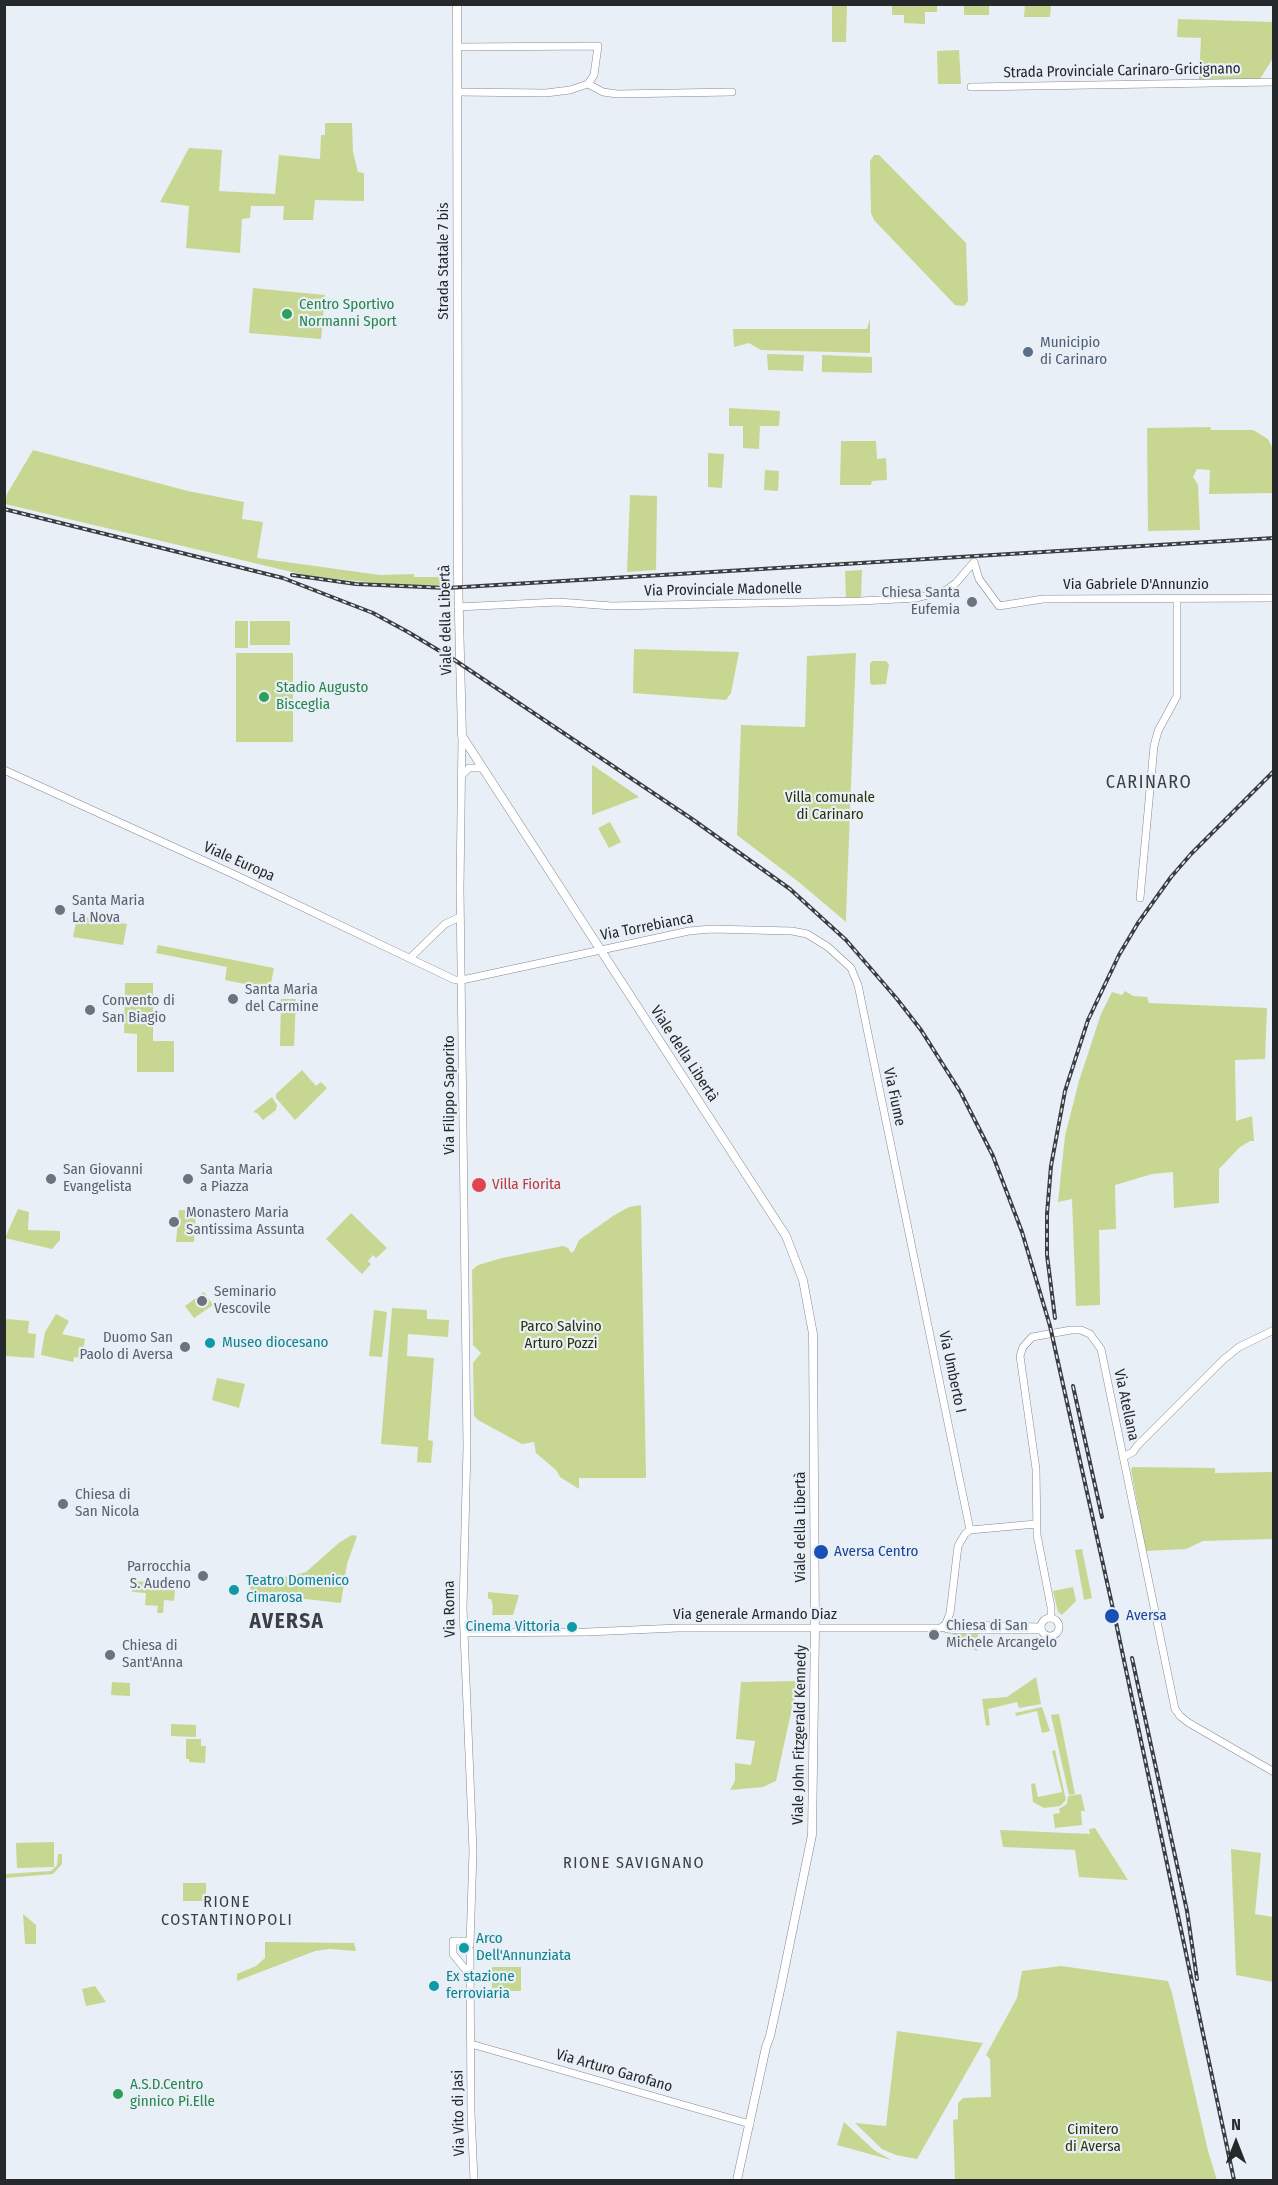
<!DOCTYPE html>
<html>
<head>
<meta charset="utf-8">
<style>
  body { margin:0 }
  #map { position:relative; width:1278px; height:2185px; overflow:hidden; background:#e8eff6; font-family:"Fira Sans Condensed",sans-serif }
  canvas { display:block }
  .frame { position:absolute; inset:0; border:6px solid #26292b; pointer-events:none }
  .north { position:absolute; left:1206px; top:2113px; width:60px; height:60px; -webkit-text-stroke:4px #e8eff6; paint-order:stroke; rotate:0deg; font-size:16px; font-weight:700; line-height:24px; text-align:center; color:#26292b }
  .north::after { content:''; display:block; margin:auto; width:21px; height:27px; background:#26292b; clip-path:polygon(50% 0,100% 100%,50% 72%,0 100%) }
</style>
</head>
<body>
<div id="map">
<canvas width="1278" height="2185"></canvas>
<div class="frame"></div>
<div class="north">N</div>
</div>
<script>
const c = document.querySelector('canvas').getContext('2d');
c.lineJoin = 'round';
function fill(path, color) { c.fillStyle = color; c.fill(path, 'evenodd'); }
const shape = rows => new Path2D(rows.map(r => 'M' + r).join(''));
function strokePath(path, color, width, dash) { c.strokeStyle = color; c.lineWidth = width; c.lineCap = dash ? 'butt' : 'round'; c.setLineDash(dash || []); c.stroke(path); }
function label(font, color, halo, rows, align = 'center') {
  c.font = font + ' "Fira Sans Condensed",sans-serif'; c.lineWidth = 4.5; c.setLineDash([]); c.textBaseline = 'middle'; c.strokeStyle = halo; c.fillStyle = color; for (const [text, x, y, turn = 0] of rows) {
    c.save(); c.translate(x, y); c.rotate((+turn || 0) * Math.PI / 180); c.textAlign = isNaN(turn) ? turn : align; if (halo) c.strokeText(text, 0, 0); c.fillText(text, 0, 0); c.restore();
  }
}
const green = shape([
  [832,5,847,5,846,42,832,42],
  [892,5,937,5,937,12,925,12,925,24,904,23,904,15,892,15],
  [966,5,989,5,989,15,964,15,964,6],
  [1025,5,1051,5,1050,17,1024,17],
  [1178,19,1273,22,1273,58,1260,79,1199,80,1201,38,1177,37],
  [959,50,961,84,938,84,937,51],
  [325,123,352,123,353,152,358,172,364,173,364,201,315,200,313,220,283,220,284,206,251,206,250,218,242,219,240,253,186,248,189,206,160,202,189,148,222,150,219,191,275,194,279,155,320,159,321,135,325,135],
  [874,155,879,155,966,243,968,301,964,306,955,305,874,220,871,213,870,161],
  [253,288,325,295,321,339,249,333],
  [870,319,870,353,761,350,749,343,734,347,733,329,867,329],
  [767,354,804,355,803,371,768,370],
  [822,355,872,357,872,373,822,372],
  [729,408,780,411,779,426,760,426,759,449,743,448,743,426,729,426],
  [1210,427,1211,430,1253,430,1268,439,1273,449,1273,493,1209,494,1210,470,1197,469,1193,477,1198,485,1200,530,1148,531,1147,428],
  [841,441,876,441,877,459,886,458,887,480,872,481,871,485,840,485],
  [33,450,188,491,244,502,242,519,263,522,257,558,380,575,414,574,414,577,448,577,452,585,395,585,309,576,5,504,7,494],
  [708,453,724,454,722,488,708,487],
  [765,470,779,471,778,491,764,490],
  [630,495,657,496,656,570,627,572],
  [862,570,861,598,846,598,845,571],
  [235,621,248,621,248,648,235,648],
  [250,621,290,621,290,645,250,645],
  [634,649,739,652,731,693,726,700,633,693],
  [236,653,293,653,293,742,236,742],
  [856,653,846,917,846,922,800,883,737,835,741,725,805,727,807,656],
  [872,661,886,661,889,664,886,684,872,685,870,683,870,664],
  [592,765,594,766,639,797,592,815],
  [610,822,621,842,609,848,598,828],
  [77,916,127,924,123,945,73,937],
  [158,945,274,968,270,989,225,980,227,967,156,953],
  [125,983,153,983,153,1041,174,1041,174,1072,137,1072,137,1034,124,1033],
  [1125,991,1133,996,1147,997,1149,1003,1267,1008,1265,1059,1235,1060,1236,1121,1252,1116,1254,1141,1250,1141,1240,1147,1219,1169,1219,1203,1174,1208,1173,1172,1152,1174,1115,1185,1116,1229,1099,1230,1100,1305,1076,1306,1072,1199,1058,1202,1065,1136,1079,1081,1101,1014,1112,992,1122,995],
  [281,999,296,999,294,1046,280,1046],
  [302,1070,316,1086,321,1082,327,1088,295,1120,276,1098,276,1094],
  [272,1097,277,1105,276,1110,263,1120,257,1113,253,1112],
  [641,1205,646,1478,579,1478,579,1489,560,1477,556,1470,536,1453,534,1442,522,1444,478,1420,474,1416,473,1363,481,1353,473,1345,472,1270,478,1265,502,1258,563,1246,568,1248,571,1253,574,1251,579,1240,613,1216,629,1207],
  [18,1209,29,1212,28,1230,60,1231,60,1240,52,1249,5,1238],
  [179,1210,196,1211,194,1242,176,1242],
  [351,1213,387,1248,376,1258,373,1255,368,1261,371,1264,362,1274,326,1239],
  [204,1292,213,1305,194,1318,185,1306],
  [392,1308,427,1310,427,1319,449,1320,448,1337,408,1334,407,1356,434,1358,428,1440,433,1441,431,1463,417,1462,418,1447,381,1444],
  [374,1310,387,1312,382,1357,369,1356],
  [56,1314,69,1321,62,1334,85,1339,81,1358,74,1357,73,1362,41,1355,45,1332],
  [7,1319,29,1321,28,1333,36,1334,34,1358,5,1356,5,1322],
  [217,1378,245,1384,239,1408,212,1400],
  [1132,1467,1215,1468,1215,1473,1273,1472,1273,1539,1203,1541,1186,1549,1146,1551,1131,1470],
  [352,1535,357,1536,347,1564,341,1603,305,1599,252,1598,249,1580,293,1576,306,1572,340,1542],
  [1082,1549,1092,1598,1084,1600,1075,1550],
  [132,1581,148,1582,148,1589,175,1590,174,1601,164,1600,163,1613,157,1613,158,1606,145,1605,146,1593,132,1592],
  [1073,1587,1076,1601,1062,1615,1058,1612,1053,1591],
  [488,1592,519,1595,513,1615,492,1615,493,1606,491,1599,488,1599],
  [953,1634,978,1634,977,1651,956,1640],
  [1036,1677,1041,1704,1019,1708,1017,1702,988,1709,990,1725,986,1726,982,1699,1007,1697],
  [798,1681,776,1781,763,1787,730,1790,735,1781,735,1763,751,1765,755,1741,736,1739,741,1682],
  [112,1682,130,1683,130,1696,111,1695],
  [1042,1707,1050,1731,1042,1733,1037,1711,1016,1716,1015,1713],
  [1059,1714,1075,1794,1069,1795,1051,1715],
  [171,1724,196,1725,196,1737,171,1736],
  [186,1739,201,1739,201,1746,206,1746,205,1763,189,1762,189,1759,186,1759],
  [1055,1750,1066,1800,1060,1806,1044,1808,1033,1802,1031,1784,1035,1783,1038,1797,1062,1792,1052,1751],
  [1081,1794,1085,1811,1081,1811,1082,1825,1055,1828,1053,1814,1060,1813,1059,1809,1067,1804,1068,1796],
  [1095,1828,1128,1880,1079,1877,1075,1850,1003,1847,1000,1830,1090,1834,1089,1829],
  [54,1842,54,1867,17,1868,16,1843],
  [1231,1849,1261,1853,1255,1914,1273,1917,1273,1982,1236,1975],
  [58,1854,62,1854,62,1864,53,1874,5,1878,5,1874,51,1871,57,1865],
  [183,1883,206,1883,206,1901,183,1901],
  [23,1914,36,1925,36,1944,25,1944],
  [265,1942,354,1943,356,1951,329,1949,315,1951,237,1981,237,1974,256,1966,265,1958],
  [1061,1966,1168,1981,1172,1993,1208,2151,1217,2180,955,2180,953,2120,958,2119,958,2103,963,2098,991,2097,990,2059,986,2055,1017,1998,1022,1971],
  [492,1967,521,1967,521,1991,492,1991],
  [95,1986,106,2002,86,2006,82,1989],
  [897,2031,983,2043,917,2159,896,2155,882,2149,855,2123,886,2126],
  [844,2122,874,2150,891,2160,837,2145]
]);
const secondary = shape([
  [457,47,598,46,594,75,588,84,570,90,546,93,457,92],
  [588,84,603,92,617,94,732,92],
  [971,87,1274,82],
  [974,562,979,579,999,606,1043,599,1274,598],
  [458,607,558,602,612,606,860,601,917,598,946,590,956,583,974,562],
  [462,736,460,888,467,1447,463,1608,473,1851,470,1945],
  [4,770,233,874,455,980,462,980,689,931,711,929,792,931,807,934,828,947,851,968,858,985,970,1530],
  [461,776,469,768,482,768],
  [1140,898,1154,746,1158,731,1177,696,1177,598],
  [410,958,445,924,460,917],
  [1123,1457,1133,1452,1137,1446,1223,1360,1239,1347,1274,1330],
  '1041 1627a9 9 0 1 1 18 0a9 9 0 1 1-18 0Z',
  [1051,1618,1051,1607,1037,1535,1036,1469,1020,1356,1023,1347,1032,1337,1071,1330,1081,1330,1090,1334,1101,1349,1175,1709,1180,1716,1189,1723,1274,1772],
  [943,1626,947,1629,960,1630,1041,1630],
  [945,1626,950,1613,958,1546,965,1534,970,1530,1036,1524],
  [948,1627,959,1625,1041,1627],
  [464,1633,587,1632,678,1628,941,1628],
  [470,1951,471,2113,474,2180],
  [469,1974,453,1954,453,1941,470,1941],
  [471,2044,750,2124]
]);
const primary = shape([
  [457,4,458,576,462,736,786,1236,803,1280,813,1334,815,1629,812,1835,781,1986,770,2036,766,2047,737,2180]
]);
const rail = shape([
  [4,509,283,578,373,613,408,632,453,659,692,819,790,889,846,940,897,999,921,1030,961,1093,993,1156,1022,1232,1050,1326,1115,1618,1234,2180],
  [292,575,356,584,447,588,1274,538],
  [1055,1318,1047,1255,1047,1214,1051,1166,1065,1091,1088,1020,1119,955,1138,923,1171,877,1191,854,1274,771],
  [1073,1386,1102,1517],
  [1132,1658,1187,1911,1197,1979]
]);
const markers = [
  [287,314,6,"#2e9e5b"],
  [1028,352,6,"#5c6f8a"],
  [972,602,6,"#6b7280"],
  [264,697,6,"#2e9e5b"],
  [60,910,6,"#6b7280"],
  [233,999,6,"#6b7280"],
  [90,1010,6,"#6b7280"],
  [51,1179,6,"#6b7280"],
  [188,1179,6,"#6b7280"],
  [479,1185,8,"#e0444e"],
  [174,1222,6,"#6b7280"],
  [202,1301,6,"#6b7280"],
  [210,1343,6,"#0f9aa8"],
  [185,1347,6,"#6b7280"],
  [63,1504,6,"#6b7280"],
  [821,1552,8,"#1a4fb4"],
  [203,1576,6,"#6b7280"],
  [234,1590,6,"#0f9aa8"],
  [1112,1616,8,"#1a4fb4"],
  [572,1627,6,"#0f9aa8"],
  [934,1635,6,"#6b7280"],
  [110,1655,6,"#6b7280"],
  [464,1948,6,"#0f9aa8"],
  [434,1986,6,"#0f9aa8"],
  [118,2094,6,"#2e9e5b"]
];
const streetNames = [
  ["Strada Provinciale Carinaro-Gricignano",1122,71,-1],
  ["Strada Statale 7 bis",444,261,-90],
  ["Via Gabriele D'Annunzio",1136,585],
  ["Via Provinciale Madonelle",723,590,-1],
  ["Viale della Libertà",446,620,-91],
  ["Viale Europa",239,862,24],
  ["Via Torrebianca",647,927,-11],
  ["Viale della Libertà",684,1054,57],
  ["Via Filippo Saporito",450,1095,-90],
  ["Via Fiume",894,1097,78],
  ["Via Umberto I",952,1372,78],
  ["Via Atellana",1126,1405,78],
  ["Viale della Libertà",801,1527,-90],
  ["Via Roma",450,1609,-91],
  ["Via generale Armando Diaz",755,1615],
  ["Viale John Fitzgerald Kennedy",800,1735,-89],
  ["Via Arturo Garofano",614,2071,16],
  ["Via Vito di Jasi",459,2113,-91]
];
const leisureNames = [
  ["Centro Sportivo",299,305],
  ["Normanni Sport",299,322],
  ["Stadio Augusto",276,688],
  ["Bisceglia",276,705],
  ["A.S.D.Centro",130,2085],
  ["ginnico Pi.Elle",130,2102]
];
const serviceNames = [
  ["Municipio",1040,343],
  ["di Carinaro",1040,360]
];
const worshipNames = [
  ["Chiesa Santa",960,593,"right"],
  ["Eufemia",960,610,"right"],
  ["Santa Maria",72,901],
  ["La Nova",72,918],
  ["Santa Maria",245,990],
  ["del Carmine",245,1007],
  ["Convento di",102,1001],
  ["San Biagio",102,1018],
  ["San Giovanni",63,1170],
  ["Evangelista",63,1187],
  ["Santa Maria",200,1170],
  ["a Piazza",200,1187],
  ["Monastero Maria",186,1213],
  ["Santissima Assunta",186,1230],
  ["Seminario",214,1292],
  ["Vescovile",214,1309],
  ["Duomo San",173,1338,"right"],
  ["Paolo di Aversa",173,1355,"right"],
  ["Chiesa di",75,1495],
  ["San Nicola",75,1512],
  ["Parrocchia",191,1567,"right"],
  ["S. Audeno",191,1584,"right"],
  ["Chiesa di San",946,1626],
  ["Michele Arcangelo",946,1643],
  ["Chiesa di",122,1646],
  ["Sant'Anna",122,1663]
];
const parkNames = [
  ["Villa comunale",830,798],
  ["di Carinaro",830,815],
  ["Parco Salvino",561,1327],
  ["Arturo Pozzi",561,1344],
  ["Cimitero",1093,2130],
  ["di Aversa",1093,2147]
];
const healthNames = [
  ["Villa Fiorita",492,1185]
];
const cultureNames = [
  ["Museo diocesano",222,1343],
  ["Teatro Domenico",246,1581],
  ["Cimarosa",246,1598],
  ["Cinema Vittoria",560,1627,"right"],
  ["Arco",476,1939],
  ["Dell'Annunziata",476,1956],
  ["Ex stazione",446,1977],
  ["ferroviaria",446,1994]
];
const transitNames = [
  ["Aversa Centro",834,1552],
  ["Aversa",1126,1616]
];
const neighbourhoodNames = [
  ["RIONE SAVIGNANO",634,1864],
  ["RIONE",227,1903],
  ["COSTANTINOPOLI",227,1921]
];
const quarterNames = [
  ["CARINARO",1149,783]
];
const districtNames = [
  ["AVERSA",287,1622]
];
fill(green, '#c7d791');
strokePath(secondary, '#84898f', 8);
strokePath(primary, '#84898f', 9);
strokePath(secondary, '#fff', 7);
strokePath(primary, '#fff', 8);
strokePath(rail, '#3b3e41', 4);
strokePath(rail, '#e8eff6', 1.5, [4.5]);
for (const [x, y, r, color] of markers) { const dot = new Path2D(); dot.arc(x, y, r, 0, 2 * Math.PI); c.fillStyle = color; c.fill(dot); strokePath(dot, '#e8eff6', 2); }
label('15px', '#26292b', '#e8eff6', streetNames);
label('15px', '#27864d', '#e8eff6', leisureNames, 'left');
label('15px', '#4e5e75', '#e8eff6', serviceNames, 'left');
label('15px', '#5b616d', '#e8eff6', worshipNames, 'left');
label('15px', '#2c330b', '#e8eff6', parkNames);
label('15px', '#be3a42', '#e8eff6', healthNames, 'left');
label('15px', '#0d838f', '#e8eff6', cultureNames, 'left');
label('15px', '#164399', '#e8eff6', transitNames, 'left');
c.letterSpacing = '1.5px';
label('16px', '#3b4045', '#e8eff6', neighbourhoodNames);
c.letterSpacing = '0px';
c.letterSpacing = '1.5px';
label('18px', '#3b4045', '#e8eff6', quarterNames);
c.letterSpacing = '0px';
c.letterSpacing = '1.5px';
label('bold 21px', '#3b4045', '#e8eff6', districtNames);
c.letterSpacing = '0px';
</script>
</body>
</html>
